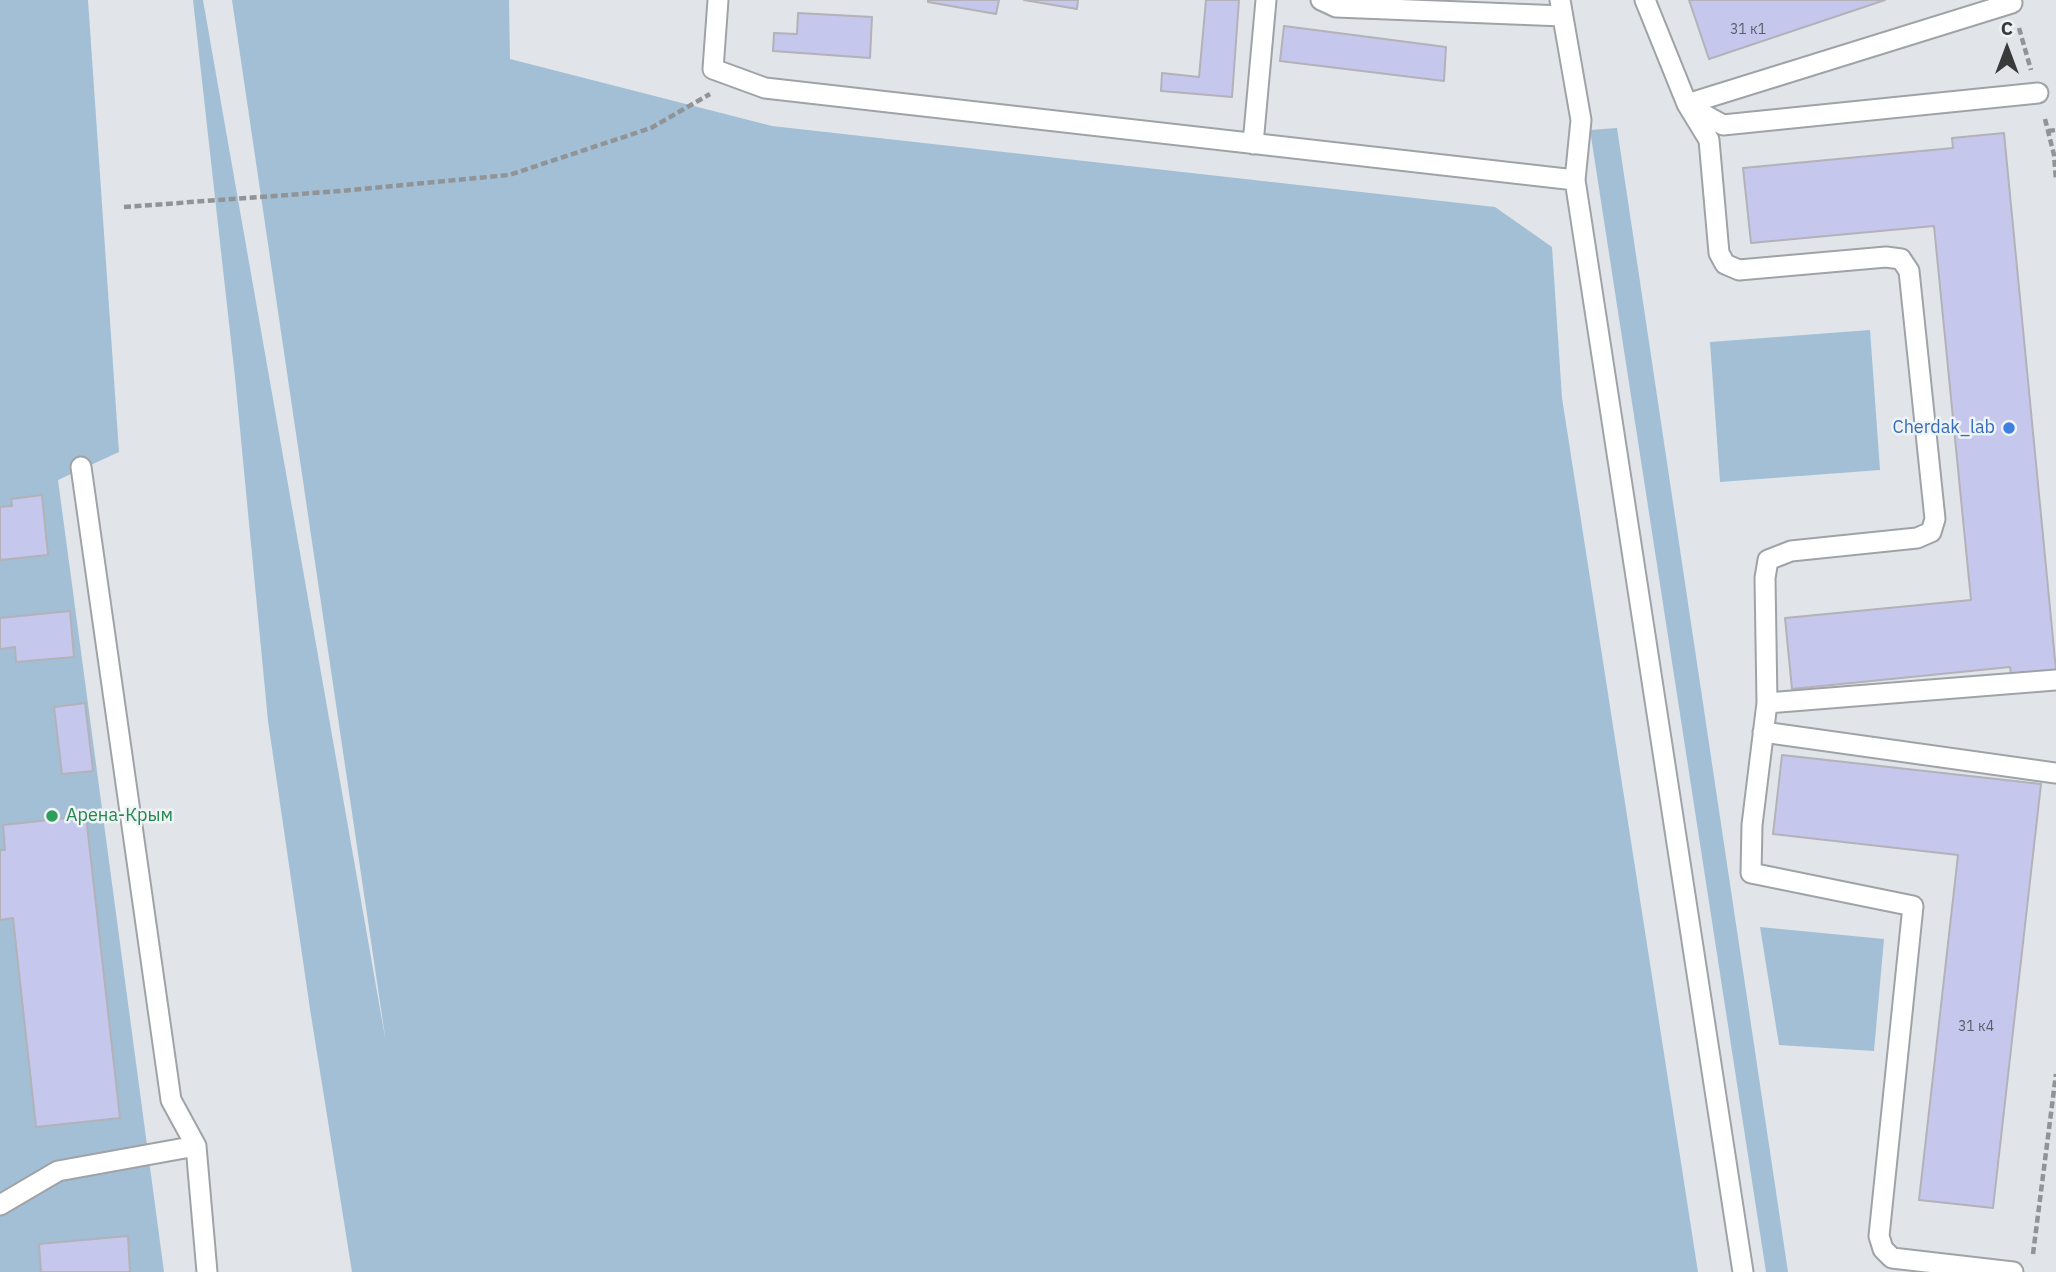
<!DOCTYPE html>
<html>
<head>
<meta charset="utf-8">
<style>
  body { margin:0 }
  #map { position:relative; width:2056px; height:1272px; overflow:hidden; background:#e1e5e9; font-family:"IBM Plex Sans",sans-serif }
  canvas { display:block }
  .north { position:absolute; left:1972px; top:14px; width:70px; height:70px; -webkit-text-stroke:5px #eef3f6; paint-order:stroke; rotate:0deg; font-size:19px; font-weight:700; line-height:28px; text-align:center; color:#383a3c }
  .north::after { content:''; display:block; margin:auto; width:24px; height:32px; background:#383a3c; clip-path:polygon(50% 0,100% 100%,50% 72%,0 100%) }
</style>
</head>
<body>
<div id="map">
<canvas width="2056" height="1272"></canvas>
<div class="north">С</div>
</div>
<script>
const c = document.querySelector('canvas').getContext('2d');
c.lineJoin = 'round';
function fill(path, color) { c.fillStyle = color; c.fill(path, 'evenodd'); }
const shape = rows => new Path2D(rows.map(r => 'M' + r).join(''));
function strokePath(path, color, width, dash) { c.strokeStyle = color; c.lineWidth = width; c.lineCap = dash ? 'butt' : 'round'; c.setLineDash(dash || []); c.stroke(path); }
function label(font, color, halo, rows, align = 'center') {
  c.font = font + ' "IBM Plex Sans",sans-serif'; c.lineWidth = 5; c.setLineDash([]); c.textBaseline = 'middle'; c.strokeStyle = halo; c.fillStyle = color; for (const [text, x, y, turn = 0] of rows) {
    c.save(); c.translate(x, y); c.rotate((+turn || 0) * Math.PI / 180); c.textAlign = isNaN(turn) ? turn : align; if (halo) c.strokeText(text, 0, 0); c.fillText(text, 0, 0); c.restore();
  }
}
const green = shape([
  [0,0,88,0,119,452,58,480,164,1272,0,1272],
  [193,0,203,0,386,1043,232,0,509,0,510,59,772,126,1495,207,1552,247,1562,398,1698,1272,352,1272,310,1009,268,721,235,377],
  [1617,128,1788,1272,1766,1272,1590,130],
  [1870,330,1880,470,1720,482,1710,342],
  [1760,927,1884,939,1874,1051,1779,1045]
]);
const building = shape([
  [928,0,999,0,996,14,928,2,928,0],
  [1024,0,1078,0,1077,9,1024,0],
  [1206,0,1239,0,1232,97,1161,91,1162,73,1199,77,1206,0],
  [1689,0,1885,0,1709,59,1689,0],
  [798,13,872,17,870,58,773,51,774,33,797,34,798,13],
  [1284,26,1446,47,1444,81,1280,61,1284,26],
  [2004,133,2056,670,2011,675,2010,667,1792,689,1785,618,1971,600,1934,226,1751,243,1743,168,1953,148,1952,138,2004,133],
  [42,495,48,555,0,560,0,507,12,506,11,499,42,495],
  [70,611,74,657,16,662,15,647,0,649,0,618,70,611],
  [85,703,93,771,62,774,54,707,85,703],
  [1782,755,2041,784,1993,1208,1919,1200,1958,855,1773,834,1782,755],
  [86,816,120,1118,36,1127,13,918,0,920,0,850,5,850,3,825,86,816],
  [128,1236,130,1272,41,1272,39,1244,128,1236]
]);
const path = shape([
  [2019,28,2031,70],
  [2045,119,2054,155,2056,180],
  [2048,131,2056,130],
  [124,207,341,191,509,175,651,128,710,94],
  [2033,1254,2056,1074]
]);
const lane = shape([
  [718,0,713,69,765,88,1575,180,1743,1272],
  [1321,0,1336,7,1563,16],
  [1560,0,1581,120,1575,180],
  [1645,0,1687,104,1709,140,1719,253,1725,264,1739,270,1886,257,1901,259,1909,271,1935,519,1931,532,1917,538,1791,551,1768,560,1765,578,1767,703,2056,680],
  [1687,104,2012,3],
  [1689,106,1723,125,2038,93],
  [1253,144,1266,0],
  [81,467,171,1100,196,1146,207,1272],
  [1767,703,1752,825,1751,873,1913,906,1879,1236,1883,1249,1892,1258,2013,1272],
  [1763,732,2056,773],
  [0,1205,58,1171,196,1146]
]);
const markers = [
  [2009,428,7,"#3f7fe0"],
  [52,816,7,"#2e9e5b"]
];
const numberNames = [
  ["31 к1",1748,30],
  ["31 к4",1976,1027]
];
const shopNames = [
  ["Cherdak_lab",1995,428]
];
const leisureNames = [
  ["Арена-Крым",66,816]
];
fill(green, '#a2bfd6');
fill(building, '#c6c7ed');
strokePath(building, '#b2b2b8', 2);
strokePath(lane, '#9fa3a7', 23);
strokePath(path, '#919497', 4.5, [7, 3.5]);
strokePath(lane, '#fff', 19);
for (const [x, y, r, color] of markers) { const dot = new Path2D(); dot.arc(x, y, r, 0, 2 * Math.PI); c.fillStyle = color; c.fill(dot); strokePath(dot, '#eef3f6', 2.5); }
label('14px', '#5c5d68', null, numberNames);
label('18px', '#366cbe', '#eef3f6', shopNames, 'right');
label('18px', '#27864d', '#eef3f6', leisureNames, 'left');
</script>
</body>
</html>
